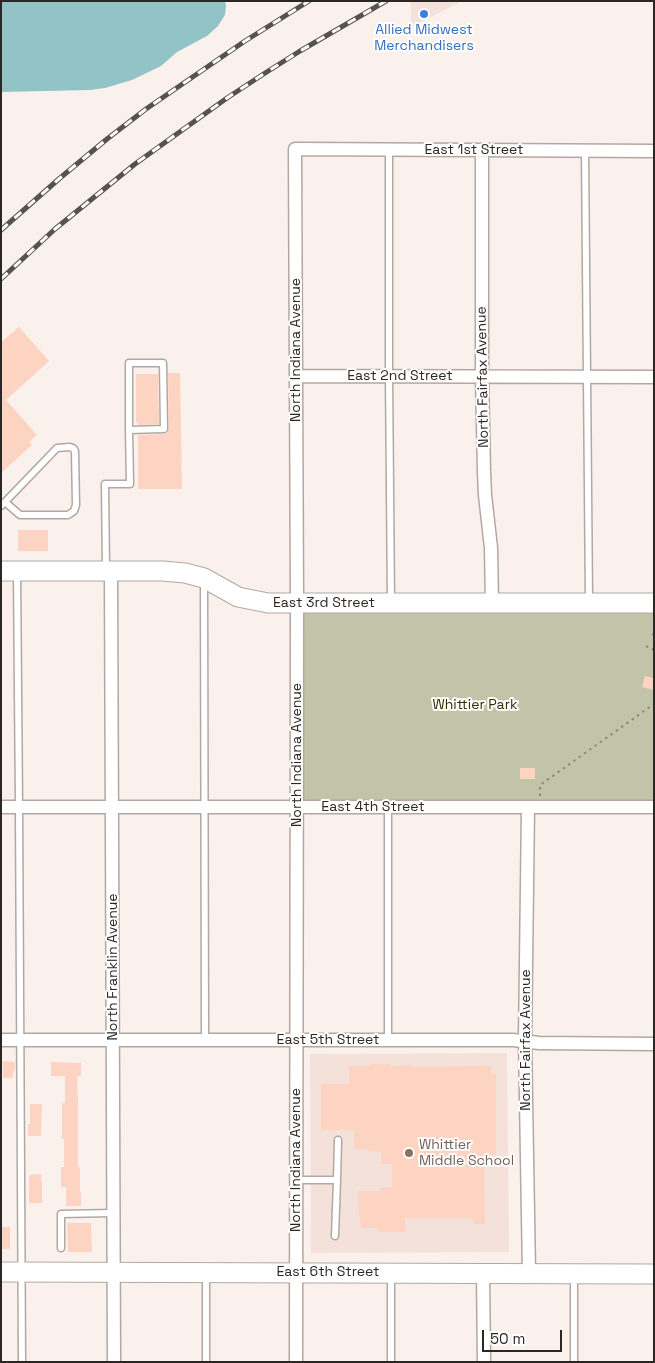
<!DOCTYPE html>
<html>
<head>
<meta charset="utf-8">
<style>
  body { margin:0 }
  #map { position:relative; width:655px; height:1363px; overflow:hidden; background:#fbf1ec; font-family:"Space Grotesk",sans-serif }
  canvas { display:block }
  .frame { position:absolute; inset:0; border:2px solid #2b2725; pointer-events:none }
  .scale { position:absolute; left:482px; top:1330px; width:80px; height:22px; box-sizing:border-box; border:2px solid #2b2725; border-top:0; padding-left:6px; font-size:15px; line-height:18px; white-space:nowrap; color:#2b2725; -webkit-text-stroke:4px #fff; paint-order:stroke }
</style>
</head>
<body>
<div id="map">
<canvas width="655" height="1363"></canvas>
<div class="frame"></div>
<div class="scale">50 m</div>
</div>
<script>
const c = document.querySelector('canvas').getContext('2d');
c.lineJoin = 'round';
function fill(path, color) { c.fillStyle = color; c.fill(path, 'evenodd'); }
const shape = rows => new Path2D(rows.map(r => 'M' + r).join(''));
function strokePath(path, color, width, dash) { c.strokeStyle = color; c.lineWidth = width; c.lineCap = dash ? 'butt' : 'round'; c.setLineDash(dash || []); c.stroke(path); }
function label(font, color, halo, rows, align = 'center') {
  c.font = font + ' "Space Grotesk",sans-serif'; c.lineWidth = 4; c.setLineDash([]); c.textBaseline = 'middle'; c.strokeStyle = halo; c.fillStyle = color; for (const [text, x, y, turn = 0] of rows) {
    c.save(); c.translate(x, y); c.rotate((+turn || 0) * Math.PI / 180); c.textAlign = isNaN(turn) ? turn : align; if (halo) c.strokeText(text, 0, 0); c.fillText(text, 0, 0); c.restore();
  }
}
const built = shape([
  [411,1,462,1,411,27],
  [507,1053,509,1252,311,1253,310,1054]
]);
const green = shape([
  [654,603,654,807,297,807,297,604]
]);
const water = shape([
  [1,1,225,1,226,6,225,15,218,26,207,36,177,52,161,66,132,80,105,88,90,90,1,92]
]);
const building = shape([
  [19,327,49,361,6,400,37,435,29,442,32,445,1,473,1,342],
  [168,373,180,373,182,489,138,489,138,435,165,434,167,433,169,429],
  [136,374,158,374,159,424,138,425,138,423,136,423],
  [18,530,48,530,48,551,18,551],
  [645,676,654,678,654,690,642,687],
  [520,768,535,768,535,779,520,779],
  [3,1061,15,1062,15,1071,13,1071,13,1078,3,1078],
  [51,1062,81,1063,81,1076,77,1076,78,1103,78,1167,80,1167,80,1192,81,1192,81,1206,66,1206,66,1187,61,1187,61,1167,64,1167,64,1139,62,1139,62,1103,65,1103,65,1076,51,1076],
  [370,1064,391,1064,391,1066,412,1065,412,1067,491,1066,491,1074,496,1074,496,1155,484,1155,485,1224,474,1224,473,1218,405,1218,406,1232,379,1232,379,1228,361,1228,358,1204,358,1191,380,1191,380,1188,392,1187,392,1164,381,1164,381,1152,368,1151,368,1149,354,1149,354,1130,321,1130,321,1084,349,1084,349,1066,370,1066],
  [30,1104,42,1104,41,1136,28,1136,28,1124,30,1124],
  [41,1174,41,1181,42,1181,42,1203,29,1203,29,1175],
  [67,1223,91,1223,92,1252,68,1252],
  [1,1227,10,1227,10,1249,1,1249]
]);
const path = shape([
  [652,634,654,635],
  [646,646,654,650],
  [540,796,540,785,654,704]
]);
const lane = shape([
  [389,149,389,376,391,601],
  [585,151,589,602],
  [1,506,5,502,57,448,70,447,73,448,75,451,76,505,74,511,68,515,20,515,5,502],
  [106,570,105,484,130,484,129,430,129,363,163,363,164,429,129,430],
  [17,573,19,807,22,1362],
  [204,582,205,1040],
  [388,807,388,1040],
  [296,1180,337,1180,338,1140],
  [335,1236,337,1180],
  [61,1248,61,1214,113,1213],
  [574,1274,574,1362],
  [206,1276,206,1362],
  [391,1276,391,1362]
]);
const street = shape([
  [482,150,482,376,484,472,485,495,491,548,492,604],
  [296,376,654,377],
  [111,571,114,1362],
  [1,807,654,807],
  [528,807,525,1041,529,1273],
  [1,1040,513,1040,539,1043,654,1044],
  [483,1273,484,1362],
  [296,1362,297,604,295,149,654,151]
]);
const secondary = shape([
  [1,571,163,571,185,573,204,578,238,597,268,603,654,603],
  [1,1272,654,1274]
]);
const rail = shape([
  [1,230,60,178,107,139,146,109,245,41,309,1],
  [1,279,55,229,135,164,227,98,262,75,300,51,386,1]
]);
const markers = [
  [424,14,5,"#3f7fe0"],
  [409,1153,5,"#8d6e63"]
];
const shopNames = [
  ["Allied Midwest",424,30],
  ["Merchandisers",424,46]
];
const streetNames = [
  ["East 1st Street",474,150],
  ["North Indiana Avenue",296,350,-90],
  ["East 2nd Street",400,376],
  ["North Fairfax Avenue",483,377,-91],
  ["East 3rd Street",324,603],
  ["North Indiana Avenue",297,755,-90],
  ["East 4th Street",373,807],
  ["North Franklin Avenue",113,967,-90],
  ["East 5th Street",328,1040],
  ["North Fairfax Avenue",526,1040,-90],
  ["North Indiana Avenue",296,1160,-90],
  ["East 6th Street",328,1272]
];
const parkNames = [
  ["Whittier Park",475,705]
];
const educationNames = [
  ["Whittier",419,1145],
  ["Middle School",419,1161]
];
fill(built, '#f4e2da');
fill(green, '#c1c4a8');
fill(water, '#91c3c7');
fill(building, '#fdd3c2');
strokePath(lane, '#b1a8a3', 9);
strokePath(street, '#b1a8a3', 15);
strokePath(secondary, '#b1a8a3', 21);
strokePath(path, '#8f8985', 2, [2.5, 4]);
strokePath(lane, '#fff', 6);
strokePath(street, '#fff', 12);
strokePath(secondary, '#fff', 19);
strokePath(rail, '#57524f', 5);
strokePath(rail, '#fff', 3, [9]);
for (const [x, y, r, color] of markers) { const dot = new Path2D(); dot.arc(x, y, r, 0, 2 * Math.PI); c.fillStyle = color; c.fill(dot); strokePath(dot, '#fff', 2); }
label('14px', '#366cbe', '#fff', shopNames);
label('14px', '#2b2725', '#fff', streetNames);
label('14px', '#2e3001', '#fff', parkNames);
label('14px', '#785e54', '#fff', educationNames, 'left');
</script>
</body>
</html>
